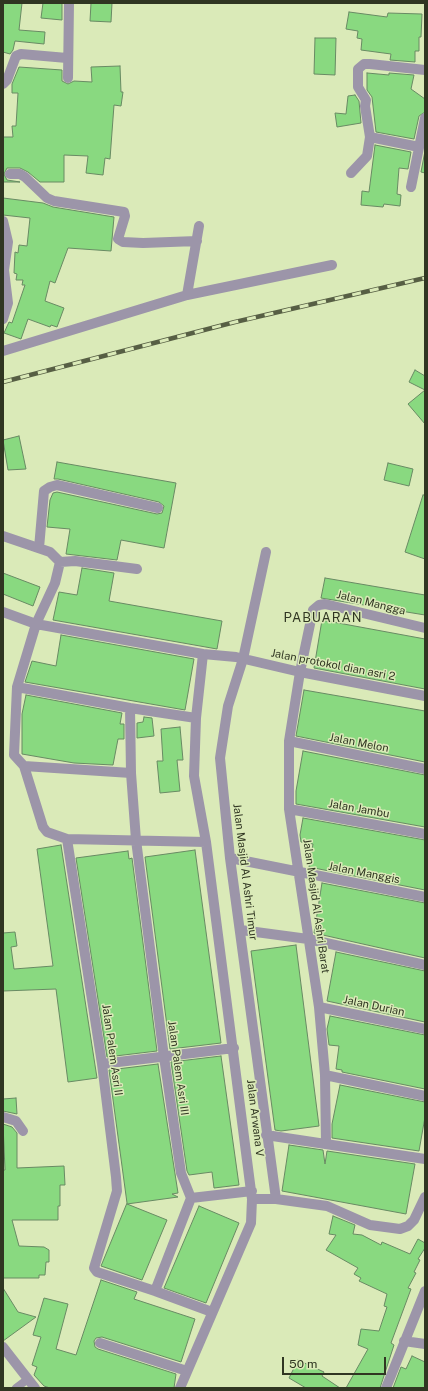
<!DOCTYPE html>
<html>
<head>
<meta charset="utf-8">
<style>
  body { margin:0 }
  #map { position:relative; width:428px; height:1391px; overflow:hidden; background:#daeab8; font-family:"Public Sans",sans-serif }
  canvas { display:block }
  .frame { position:absolute; inset:0; border:4px solid #303622; pointer-events:none }
  .scale { position:absolute; left:282px; top:1357px; width:104px; height:18px; box-sizing:border-box; border:2px solid #303622; border-top:0; padding-left:5px; font-size:12px; line-height:14px; white-space:nowrap; color:#303622; -webkit-text-stroke:3px #daeab8; paint-order:stroke }
</style>
</head>
<body>
<div id="map">
<canvas width="428" height="1391"></canvas>
<div class="frame"></div>
<div class="scale">50 m</div>
</div>
<script>
const c = document.querySelector('canvas').getContext('2d');
c.lineJoin = 'round';
function fill(path, color) { c.fillStyle = color; c.fill(path, 'evenodd'); }
const shape = rows => new Path2D(rows.map(r => 'M' + r).join(''));
function strokePath(path, color, width, dash) { c.strokeStyle = color; c.lineWidth = width; c.lineCap = dash ? 'butt' : 'round'; c.setLineDash(dash || []); c.stroke(path); }
function label(font, color, halo, rows, align = 'center') {
  c.font = font + ' "Public Sans",sans-serif'; c.lineWidth = 3; c.setLineDash([]); c.textBaseline = 'middle'; c.strokeStyle = halo; c.fillStyle = color; for (const [text, x, y, turn = 0] of rows) {
    c.save(); c.translate(x, y); c.rotate((+turn || 0) * Math.PI / 180); c.textAlign = isNaN(turn) ? turn : align; if (halo) c.strokeText(text, 0, 0); c.fillText(text, 0, 0); c.restore();
  }
}
const building = shape([
  [3,3,22,3,19,30,45,32,44,44,15,41,13,50,10,54,3,52,3,3],
  [43,3,62,3,62,20,41,18,43,3],
  [91,3,112,3,111,22,90,21,91,3],
  [349,12,387,17,388,13,422,14,421,37,419,37,419,51,415,51,415,62,390,60,391,54,361,50,362,39,357,38,358,31,346,29,349,12],
  [315,38,336,38,335,75,314,74,315,38],
  [120,66,121,92,123,92,121,106,114,105,110,159,105,158,103,175,86,173,88,156,64,155,64,182,40,182,28,172,20,168,7,168,4,174,7,180,20,182,3,182,3,137,13,137,12,126,16,126,18,93,12,93,12,84,19,67,62,70,62,81,68,84,74,81,92,82,91,67,120,66],
  [367,73,389,75,389,73,414,75,411,89,425,99,425,112,419,116,414,139,376,132,372,97,367,90,367,73],
  [355,95,359,101,361,123,337,127,335,113,346,114,348,96,355,95],
  [375,145,411,152,408,169,399,168,397,194,401,195,400,206,384,204,383,207,361,205,362,191,369,192,375,145],
  [425,151,425,173,421,172,425,151],
  [3,198,43,203,53,207,114,217,111,251,68,248,55,283,50,281,45,301,64,308,57,327,51,325,50,327,28,319,21,339,4,333,9,322,12,323,25,285,22,285,23,280,16,280,17,274,14,273,15,252,18,253,19,245,27,246,30,218,3,215,3,198],
  [415,370,425,376,425,424,408,404,425,390,409,382,415,370],
  [19,436,26,469,8,470,3,440,19,436],
  [57,462,176,483,164,548,121,540,117,560,66,554,70,529,47,527,50,500,53,493,57,492,157,514,162,513,164,506,159,502,58,479,54,479,57,462],
  [388,463,413,469,409,486,384,480,388,463],
  [423,495,425,495,425,559,405,552,423,495],
  [82,568,114,573,109,601,222,621,217,649,53,620,59,592,77,595,82,568],
  [3,573,40,587,33,606,3,594,3,573],
  [325,578,425,595,425,615,321,598,325,578],
  [322,620,425,639,425,689,314,668,322,620],
  [61,635,194,659,185,710,25,682,32,661,56,666,61,635],
  [304,690,425,711,425,762,296,736,304,690],
  [26,695,122,713,120,724,124,724,124,739,118,739,113,765,74,763,22,754,22,714,26,695],
  [144,717,152,718,154,736,137,738,137,723,143,722,144,717],
  [180,727,183,760,177,760,180,791,160,793,157,761,163,761,161,729,180,727],
  [303,751,425,775,425,827,296,804,296,791,303,751],
  [303,818,425,840,425,890,309,867,313,844,301,842,300,835,303,818],
  [61,845,97,1078,68,1082,56,989,3,991,3,933,15,932,17,946,11,947,14,969,53,966,37,849,61,845],
  [195,850,221,1043,170,1049,145,857,195,850],
  [128,851,129,859,132,858,157,1051,107,1057,76,858,128,851],
  [322,883,425,903,425,958,314,933,322,883],
  [296,945,319,1126,281,1131,275,1130,251,951,296,945],
  [336,952,425,971,425,1022,327,1001,336,952],
  [330,1016,425,1035,425,1089,342,1072,342,1070,336,1069,339,1046,329,1045,327,1029,330,1016],
  [221,1056,239,1185,214,1188,212,1172,189,1175,187,1171,171,1062,221,1056],
  [158,1064,178,1193,172,1194,178,1197,127,1204,167,1220,142,1280,101,1266,127,1203,109,1070,158,1064],
  [340,1085,425,1102,425,1117,419,1151,332,1138,332,1124,340,1085],
  [16,1098,17,1114,3,1111,3,1099,16,1098],
  [3,1124,12,1127,17,1133,17,1168,64,1166,65,1185,60,1185,60,1206,58,1206,58,1220,12,1220,19,1246,44,1247,49,1250,49,1262,46,1262,45,1275,39,1275,39,1278,3,1278,3,1170,5,1170,3,1124],
  [289,1145,323,1150,325,1164,327,1151,415,1164,406,1214,282,1191,289,1145],
  [199,1206,239,1223,206,1303,164,1288,199,1206],
  [333,1216,355,1225,353,1234,362,1235,381,1245,382,1242,410,1254,418,1239,425,1243,425,1248,418,1259,420,1260,414,1272,416,1273,408,1288,411,1289,391,1343,394,1345,380,1388,346,1388,368,1349,358,1345,361,1329,379,1331,387,1307,384,1306,387,1294,359,1281,361,1278,354,1274,358,1268,326,1250,336,1235,329,1234,333,1216],
  [101,1280,137,1292,134,1299,195,1319,181,1362,102,1337,96,1338,94,1341,95,1347,98,1349,176,1374,174,1388,50,1388,44,1386,34,1375,37,1367,32,1365,41,1337,33,1335,44,1298,68,1304,56,1349,76,1355,101,1280],
  [3,1288,18,1312,36,1317,3,1341,3,1288],
  [412,1356,425,1362,425,1388,393,1388,401,1367,406,1369,412,1356],
  [298,1360,324,1372,322,1376,340,1388,306,1388,289,1378,298,1360]
]);
const service = shape([
  [16,1388,28,1379]
]);
const minor = shape([
  [68,78,69,3],
  [3,84,7,80,16,56,21,54,67,58],
  [370,137,419,147],
  [351,173,367,156,370,137,365,106,366,100,358,87,358,69,364,64,370,64,425,70],
  [10,174,20,174,25,177,47,198,54,201,124,212,125,216,118,239,123,242,143,243,197,241],
  [411,187,425,118],
  [187,295,199,226],
  [3,319,8,303,4,270,8,242,3,221],
  [3,351,187,295,332,265],
  [3,536,50,552,60,562],
  [39,548,44,491,50,487,57,485,158,508],
  [266,552,243,659,228,706,220,758,230,858,276,1199],
  [60,562,55,583,36,624,17,687,14,755,24,766,43,827,47,832,67,839,206,842],
  [60,562,75,561,137,569],
  [3,612,36,624,203,654,236,657,300,672,425,696],
  [203,654,196,718,194,776,206,842,252,1199,276,1199,327,1206,370,1225,400,1229,408,1226,414,1220,425,1197],
  [17,687,130,708,196,718],
  [130,708,131,773,136,840,164,1057,181,1173,191,1198,155,1291],
  [289,741,425,769],
  [24,766,131,773],
  [289,809,425,834],
  [67,839,102,1064,116,1177,117,1191,94,1268,97,1272,155,1291,212,1312],
  [230,858,425,897],
  [241,930,308,939,425,965],
  [319,1007,425,1029],
  [102,1064,234,1048],
  [325,1075,425,1096],
  [3,1117,16,1121,23,1131],
  [266,1135,425,1159],
  [326,1144,325,1075,319,1007,289,809,289,741,300,672,313,610,319,605,325,604,425,628],
  [191,1198,252,1191],
  [404,1341,425,1344],
  [100,1343,187,1371],
  [180,1388,251,1223,252,1199],
  [386,1388,425,1291]
]);
const tertiary = shape([
  [3,1347,35,1388]
]);
const rail = shape([
  [3,382,235,322,425,278]
]);
const streetNames = [
  ["Jalan Mangga",371,603,14],
  ["Jalan protokol dian asri 2",333,665,11],
  ["Jalan Melon",359,743,11],
  ["Jalan Jambu",359,809,10],
  ["Jalan Masjid Al Ashri Timur",245,872,83],
  ["Jalan Manggis",364,873,11],
  ["Jalan Masjid Al Ashri Barat",316,906,82],
  ["Jalan Durian",374,1006,12],
  ["Jalan Palem Asri II",112,1050,82],
  ["Jalan Palem Asri III",178,1068,82],
  ["Jalan Arwana V",255,1118,83]
];
const quarterNames = [
  ["PABUARAN",323,618]
];
fill(building, '#89d980');
strokePath(building, '#688a63', 1);
strokePath(service, '#9c95a9', 8);
strokePath(minor, '#9c95a9', 10);
strokePath(tertiary, '#9c95a9', 10);
strokePath(rail, '#575f44', 4.5);
strokePath(rail, '#daeab8', 3, [9]);
label('11px', '#303622', '#daeab8', streetNames);
c.letterSpacing = '1px';
label('13px', '#303622', '#daeab8', quarterNames);
c.letterSpacing = '0px';
</script>
</body>
</html>
